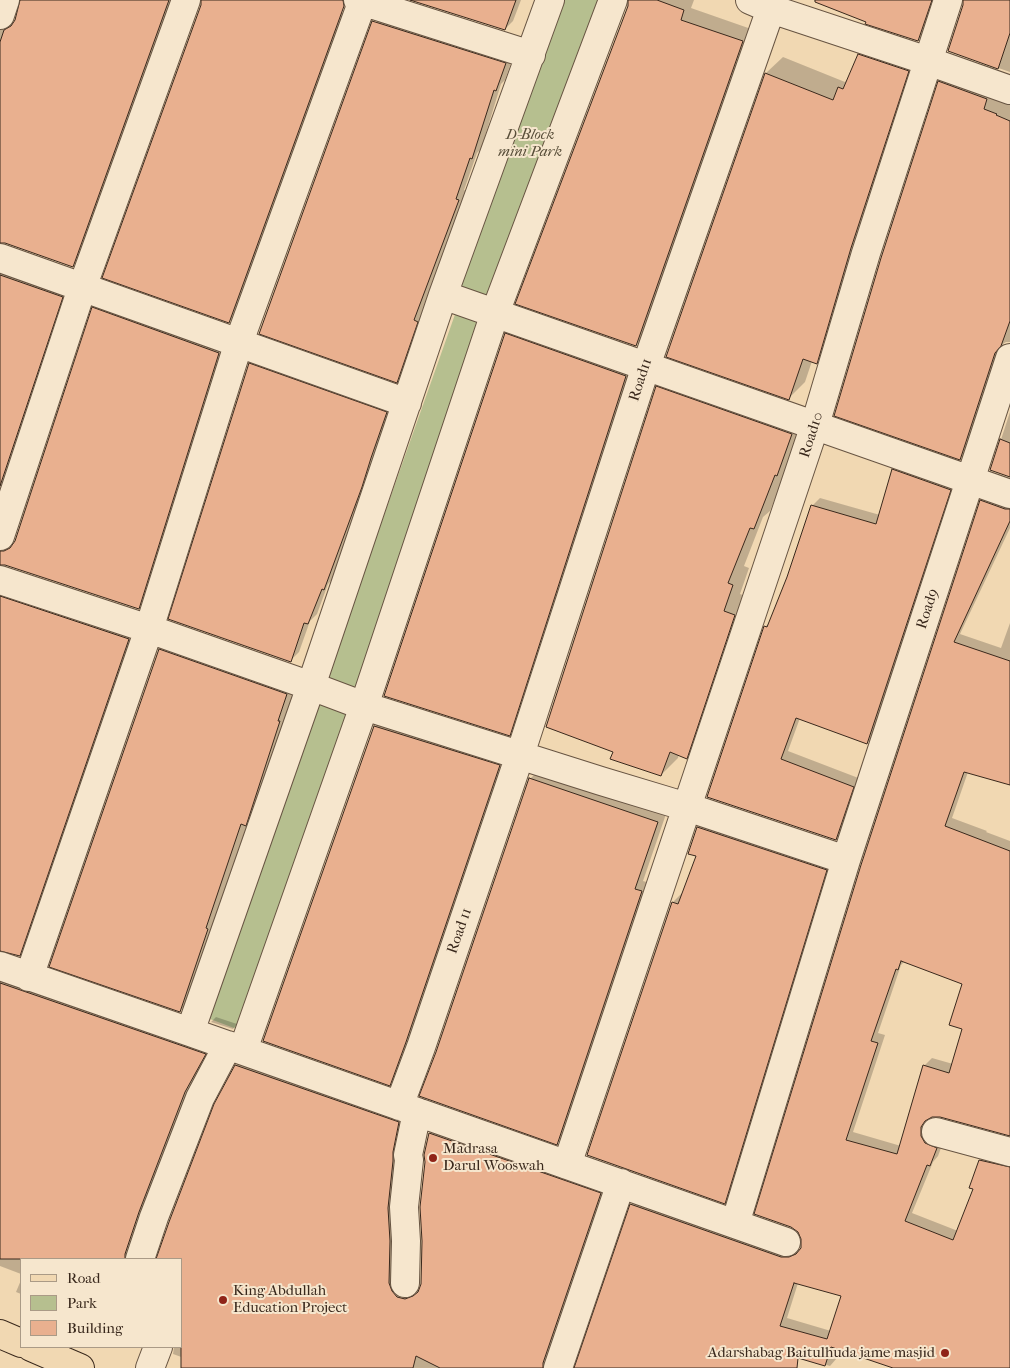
<!DOCTYPE html>
<html>
<head>
<meta charset="utf-8">
<style>
  body { margin:0 }
  #map { position:relative; width:1010px; height:1368px; overflow:hidden; background:#f1d8b2; font-family:"IM FELL French Canon",serif }
  canvas { display:block }
  .legend { position:absolute; left:20px; top:1258px; width:162px; height:90px; box-sizing:border-box; background:#f6e6cd; border:1px solid #aa9a86; margin:0; padding:6px 9px; list-style:none; font-size:15px; color:#39281c }
  .legend li { display:flex; align-items:center; gap:10px; height:25px }
  .legend b { width:25px; border:1px solid #aa9a86 }
</style>
</head>
<body>
<div id="map">
<canvas width="1010" height="1368"></canvas>
<ul class="legend">
<li><b style="height:6px;background:#f1d8b2"></b>Road</li>
<li><b style="height:14px;background:#b6bf8f"></b>Park</li>
<li><b style="height:14px;background:#e9b08f"></b>Building</li>
</ul>
</div>
<script>
const c = document.querySelector('canvas').getContext('2d');
c.lineJoin = 'round';
function fill(path, color) { c.fillStyle = color; c.fill(path, 'evenodd'); }
const shape = rows => new Path2D(rows.map(r => 'M' + r).join(''));
function strokePath(path, color, width, dash) { c.strokeStyle = color; c.lineWidth = width; c.lineCap = dash ? 'butt' : 'round'; c.setLineDash(dash || []); c.stroke(path); }
function label(font, color, halo, rows, align = 'center') {
  c.font = font + ' "IM FELL French Canon",serif'; c.lineWidth = 4; c.setLineDash([]); c.textBaseline = 'middle'; c.strokeStyle = halo; c.fillStyle = color; for (const [text, x, y, turn = 0] of rows) {
    c.save(); c.translate(x, y); c.rotate((+turn || 0) * Math.PI / 180); c.textAlign = isNaN(turn) ? turn : align; if (halo) c.strokeText(text, 0, 0); c.fillText(text, 0, 0); c.restore();
  }
}
const green = shape([
  [555,0,605,0,498,303,455,287],
  [458,306,488,317,355,697,324,685],
  [318,697,354,710,242,1031,210,1019]
]);
const shadow = shape([
  [21,0,174,0,80,258,73,266,5,242,0,242,0,20,3,22,12,23,16,21],
  [202,0,314,0,345,14,237,314,229,322,202,6],
  [414,0,521,0,513,21,505,29],
  [629,0,694,0,691,8,754,30,647,334,636,345],
  [851,0,936,0,926,32,918,40],
  [964,0,1010,0,1010,72,949,51,964,5],
  [386,14,514,54,505,80,501,84,481,149,477,153,464,190,467,191,422,312,426,313,405,372,397,381,377,23],
  [875,38,924,54,833,346,817,362,812,361,805,382,789,398,667,356,766,73,783,57,845,82,850,77,859,55],
  [947,74,1010,96,1010,342,1006,342,1003,344,968,451,960,459,939,82],
  [0,263,70,289,0,500],
  [101,300,226,345,146,600,138,608,5,564,0,564,0,541,3,543,13,544,16,542,93,308],
  [515,325,634,367,518,725,509,734,506,334],
  [259,355,395,404,370,477,332,580,328,584,317,614,310,621,299,652,290,661,250,364],
  [674,370,807,417,770,511,763,517,744,566,749,568,740,594,751,598,703,741,686,757,679,754,678,758,661,775,614,751,657,387],
  [1010,412,1010,476,991,470],
  [901,462,958,482,875,735,867,743,800,718,788,751,861,779,844,831,836,839,708,796,765,627,771,621,788,578,812,506,820,498,880,515,893,470],
  [989,493,1010,500,1010,528,960,634,1001,648,1010,623,1010,783,968,772,952,818,987,831,986,832,1010,841,1010,1135,940,1116,932,1116,928,1118,928,1128,944,1140,938,1156,933,1162,912,1213,958,1231,975,1188,980,1160,988,1152,1010,1158,1010,1368,891,1368,891,1366,840,1349,837,1358,830,1366,775,1350,769,1368,576,1368,632,1204,639,1197,789,1249,797,1250,802,1248,981,501],
  [905,961,964,983,964,1028,953,1064,932,1058,924,1066,901,1146,853,1132,885,1035,878,1033,901,965],
  [798,1283,843,1296,831,1331,787,1318],
  [0,585,136,631,27,947,19,955,0,950],
  [170,639,297,684,256,814,248,822,215,918,217,919,190,1000,180,1011,160,650],
  [385,717,508,756,399,1075,390,1084,264,1040,375,726],
  [538,771,666,814,643,881,650,883,565,1135,557,1143,437,1052,530,779],
  [708,818,836,860,734,1193,724,1202,588,1154,673,902,683,892,698,856,698,827],
  [0,971,212,1046,135,1259,21,1259,21,1274,0,1266],
  [216,1017,237,1024,233,1029,211,1022],
  [244,1057,406,1114,414,1291,420,1289,422,1284,430,1133,438,1125,608,1185,553,1368,212,1368,173,1354,174,1347,181,1347,181,1259,158,1259,170,1223,215,1105,236,1065],
  [21,1280,21,1294,16,1292]
]);
const building = shape([
  [20,0,169,0,73,267,5,243,0,243,0,42,4,30,11,26,15,20,20,0],
  [201,0,343,0,344,6,229,323,102,278,201,5,201,0],
  [410,0,516,0,505,30,410,0],
  [628,0,657,0,684,10,681,20,743,41,636,346,515,304,628,6,628,0],
  [815,0,932,0,918,41,865,24,866,22,815,2,815,0],
  [963,0,1010,0,1010,33,998,69,948,51,963,5,963,0],
  [372,21,506,63,496,91,494,90,472,159,470,158,456,199,459,200,414,320,418,322,397,383,259,334,372,21],
  [858,54,909,71,851,248,817,364,803,359,789,400,666,357,765,73,833,100,838,87,843,89,858,54],
  [938,81,987,99,984,109,997,114,996,115,1010,121,1010,321,1001,346,995,353,960,460,834,416,881,258,938,81],
  [0,275,63,297,0,486,0,275],
  [92,307,219,353,139,609,5,565,0,565,0,551,4,551,10,548,15,541,92,307],
  [505,333,626,376,510,736,384,696,505,333],
  [249,363,387,412,371,458,362,487,324,590,322,589,308,624,304,623,291,662,168,619,249,363],
  [656,386,792,434,777,476,775,475,754,529,750,528,728,583,733,585,724,611,735,615,687,759,670,752,661,776,610,759,613,752,546,727,656,386],
  [1000,439,1010,443,1010,477,990,470,1000,439],
  [892,469,951,490,867,744,796,718,781,759,854,787,836,840,707,797,764,626,767,627,787,577,811,505,876,524,892,469],
  [980,500,1005,509,1010,509,1010,521,954,642,1010,661,1010,785,964,772,945,826,1010,851,1010,1136,940,1117,932,1117,925,1121,921,1127,921,1136,925,1143,937,1148,930,1166,927,1165,905,1221,953,1240,973,1189,969,1188,979,1160,1010,1167,1010,1368,893,1368,831,1347,825,1366,798,1358,797,1368,574,1368,630,1204,781,1257,789,1257,796,1254,801,1248,801,1239,798,1232,791,1227,754,1214,861,865,980,500],
  [901,961,962,984,949,1025,962,1029,949,1073,923,1065,897,1154,846,1140,878,1043,871,1041,896,969,898,970,901,961],
  [794,1283,841,1296,827,1339,780,1326,794,1283],
  [0,596,129,639,20,956,0,951,0,596],
  [159,649,287,694,278,721,280,721,258,789,246,826,241,824,206,928,208,929,180,1012,49,967,159,649],
  [374,726,500,765,406,1042,390,1086,263,1041,374,726],
  [529,778,658,822,635,889,642,891,557,1145,419,1096,436,1052,529,778],
  [697,827,827,870,725,1204,587,1155,672,902,678,904,696,856,688,854,697,827],
  [0,983,206,1054,185,1092,139,1212,125,1254,125,1259,0,1259,0,983],
  [235,1065,399,1122,393,1152,393,1161,388,1208,390,1241,389,1283,392,1291,397,1297,405,1299,413,1296,418,1292,421,1284,422,1241,420,1207,425,1162,424,1155,429,1133,601,1193,543,1363,543,1368,440,1368,416,1356,413,1368,181,1368,181,1259,156,1259,169,1222,214,1104,235,1065]
]);
const minor = shape([
  [358,0,531,55],
  [750,0,771,9,928,61,1010,90],
  [0,15,5,0],
  [0,258,407,403],
  [443,295,1010,494],
  [0,536,82,288,186,0],
  [0,580,149,629,311,686,364,706,601,781,687,807,846,860],
  [0,966,190,1032,786,1242],
  [29,977,149,629,239,342,363,0],
  [190,1032,311,686,443,295,550,0],
  [243,1050,364,706,495,313,613,0],
  [399,1106,421,1047,520,755,646,366,774,0],
  [936,1132,1010,1152],
  [567,1165,815,425,866,253,948,0],
  [735,1224,846,860,1010,358],
  [140,1259,154,1217,200,1098,228,1045],
  [405,1283,406,1241,404,1207,409,1160,408,1155,417,1112],
  [150,1368,158,1347],
  [558,1368,621,1183]
]);
const primary = shape([
  [0,1334,21,1343],
  [31,1347,80,1368]
]);
const markers = [
  [433,1158,5,"#8f2418"],
  [223,1300,5,"#8f2418"],
  [945,1353,5,"#8f2418"]
];
const parkNames = [
  ["D-Block",530,135],
  ["mini Park",530,152]
];
const streetNames = [
  ["Road11",641,380,-72],
  ["Road10",812,435,-72],
  ["Road9",928,609,-72],
  ["Road 11",460,931,-71]
];
const poiNames = [
  ["Madrasa",443,1149],
  ["Darul Wooswah",443,1166],
  ["King Abdullah",233,1291],
  ["Education Project",233,1308],
  ["Adarshabag Baitulhuda jame masjid",935,1353,"right"]
];
fill(green, '#b6bf8f');
fill(shadow, '#0003');
fill(building, '#e9b08f');
strokePath(building, '#39281c', 1);
strokePath(minor, '#675442', 30);
strokePath(primary, '#39281c', 30);
strokePath(minor, '#f6e6cd', 28);
strokePath(primary, '#f1d8b2', 28);
for (const [x, y, r, color] of markers) { const dot = new Path2D(); dot.arc(x, y, r, 0, 2 * Math.PI); c.fillStyle = color; c.fill(dot); strokePath(dot, '#f6e6cd', 2); }
label('italic 15px', '#584e39', '#f6e6cd', parkNames);
label('15px', '#39281c', '#f6e6cd', streetNames);
label('15px', '#39281c', '#f6e6cd', poiNames, 'left');
</script>
</body>
</html>
